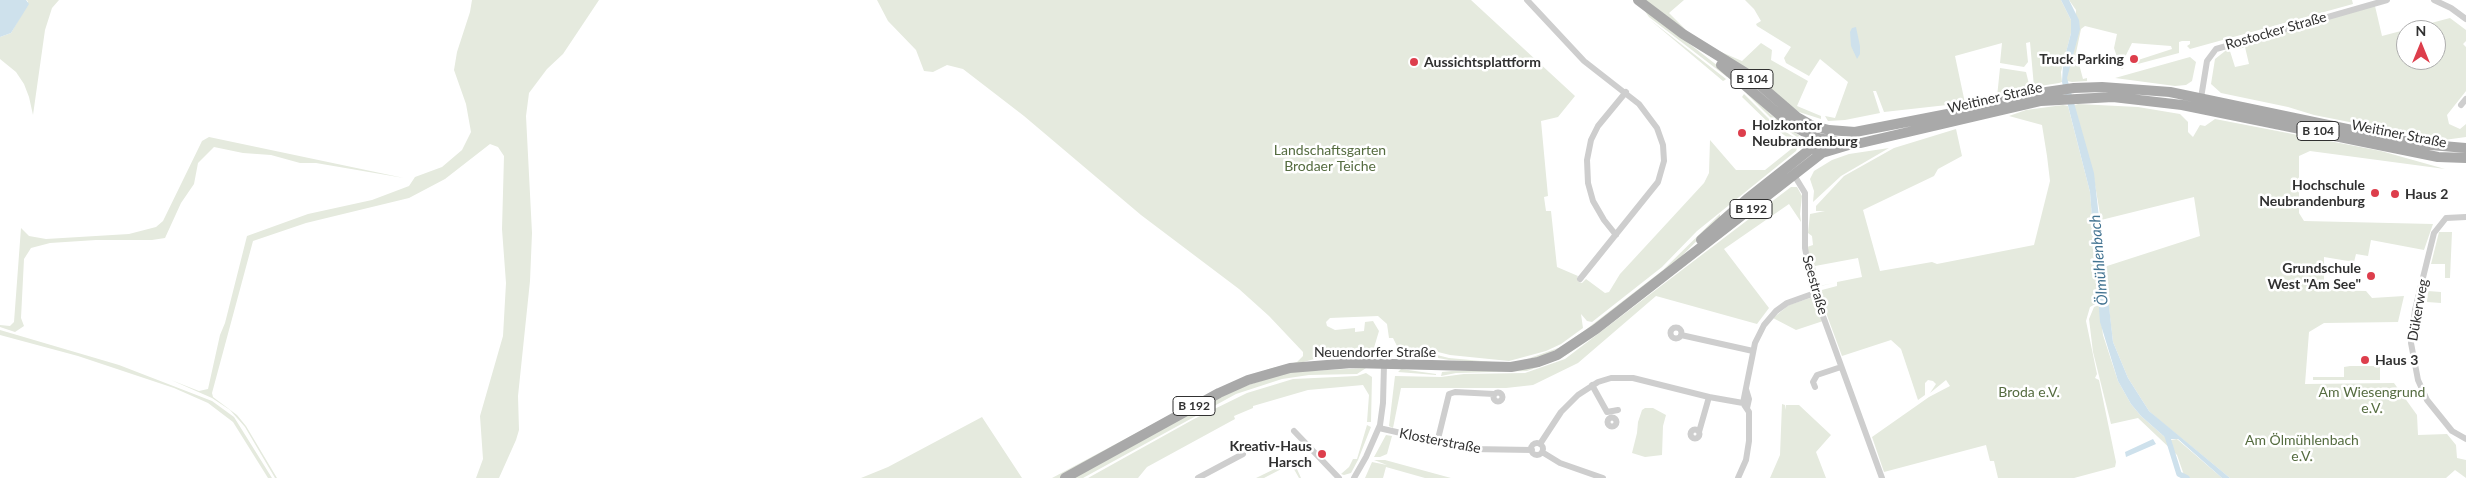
<!DOCTYPE html>
<html>
<head>
<meta charset="utf-8">
<style>
  body { margin:0 }
  #map { position:relative; width:2466px; height:478px; overflow:hidden; background:#fff; font-family:Lato,sans-serif }
  canvas { display:block }
  .north { position:absolute; left:2396px; top:20px; width:50px; height:50px; box-sizing:border-box; background:#fff; border:1px solid #adadad; border-radius:50%; rotate:0deg; font-size:14px; font-weight:700; line-height:20px; text-align:center; color:#313131 }
  .north::after { content:''; display:block; margin:auto; width:18px; height:22px; background:#dd3e4c; clip-path:polygon(50% 0,100% 100%,50% 72%,0 100%) }
</style>
</head>
<body>
<div id="map">
<canvas width="2466" height="478"></canvas>
<div class="north">N</div>
</div>
<script>
const c = document.querySelector('canvas').getContext('2d');
c.lineJoin = 'round';
function fill(path, color) { c.fillStyle = color; c.fill(path, 'evenodd'); }
const shape = rows => new Path2D(rows.map(r => 'M' + r).join(''));
function strokePath(path, color, width, dash) { c.strokeStyle = color; c.lineWidth = width; c.lineCap = dash ? 'butt' : 'round'; c.setLineDash(dash || []); c.stroke(path); }
function label(font, color, halo, rows, align = 'center') {
  c.font = font + ' Lato,sans-serif'; c.lineWidth = 5; c.setLineDash([]); c.textBaseline = 'middle'; c.strokeStyle = halo; c.fillStyle = color; for (const [text, x, y, turn = 0] of rows) {
    c.save(); c.translate(x, y); c.rotate((+turn || 0) * Math.PI / 180); c.textAlign = isNaN(turn) ? turn : align; if (halo) c.strokeText(text, 0, 0); c.fillText(text, 0, 0); c.restore();
  }
}
const green = shape([
  [26,0,59,0,52,8,45,30,33,115,29,97,24,84,16,72,0,59,0,37,11,33,23,12,28,1],
  [472,0,599,0,563,54,547,69,529,93,526,116,532,233,530,281,518,396,519,430,516,440,499,478,476,478,483,459,480,416,503,336,506,283,502,229,504,156,498,147,490,144,445,179,409,198,306,223,253,241,212,393,213,397,237,415,246,426,277,478,275,478,245,427,230,410,212,398,171,380,199,391,208,389,220,335,225,323,247,236,308,214,372,200,409,186,415,177,442,167,462,150,471,132,466,104,454,70,457,52,470,12],
  [877,0,1471,0,1575,96,1558,117,1541,121,1548,196,1544,197,1546,211,1551,211,1557,267,1578,276,1577,278,1579,282,1582,283,1586,279,1605,293,1609,292,1620,274,1704,183,1709,173,1710,140,1736,170,1765,170,1795,146,1795,143,1773,127,1742,97,1744,94,1774,124,1798,140,1799,144,1796,151,1697,231,1662,267,1592,322,1587,321,1581,314,1583,328,1561,344,1546,351,1509,361,1450,355,1434,351,1399,350,1393,338,1389,338,1387,324,1378,316,1330,318,1326,322,1327,326,1335,330,1355,328,1355,332,1364,331,1365,322,1373,321,1379,331,1373,351,1365,355,1328,353,1326,356,1288,366,1151,427,1060,478,1052,478,1226,385,1269,369,1297,362,1303,356,1303,352,1269,316,1239,289,1141,215,1024,116,963,69,947,65,933,72,924,71,916,50,888,21],
  [1644,0,1684,0,1669,13,1686,30],
  [1745,0,2061,0,2071,20,2071,33,2061,72,2062,82,2059,83,2034,87,2030,42,2026,43,2028,62,2024,67,2000,63,2002,43,1955,56,1965,103,1884,112,1876,91,1873,91,1880,113,1845,120,1828,121,1825,116,1835,118,1848,82,1820,59,1809,76,1786,63,1784,58,1791,47,1757,26,1756,24,1761,21,1754,9],
  [2069,0,2352,0,2353,4,2190,49,2187,46,2190,44,2190,41,2182,41,2179,42,2179,53,2134,65,2132,62,2172,49,2171,46,2132,43,2126,55,2123,69,2121,69,2114,48,2117,34,2085,26,2081,29,2076,53,2083,79,2087,78,2087,81,2072,82,2067,81,2067,74,2074,50,2076,10],
  [2375,6,2382,36,2450,18,2466,30,2466,41,2463,44,2466,47,2466,91,2447,115,2449,124,2460,129,2466,124,2466,137,2444,140,2430,138,2314,115,2288,107,2221,93,2211,84,2215,59,2229,48,2235,67,2249,64,2245,47,2239,49,2238,44],
  [2406,30,2436,30,2436,60,2406,60],
  [1642,7,1727,73,1727,77,1649,17],
  [1649,19,1726,79,1725,80,1723,81],
  [1761,43,1772,50,1771,60,1808,81,1797,106,1821,116,1821,119,1799,112,1712,48,1742,61],
  [2190,57,2196,62,2192,81,2186,85,2175,86,2115,78],
  [2000,68,2026,72,2030,88,1997,97],
  [1746,93,1757,99,1770,114,1800,136,1797,137,1775,122],
  [2078,104,2138,107,2180,114,2188,122,2188,132,2193,137,2200,125,2205,126,2215,119,2381,151,2445,169,2310,151,2299,156,2299,213,2304,221,2433,224,2424,250,2371,240,2368,256,2356,254,2354,262,2324,257,2324,290,2366,291,2372,298,2404,296,2398,322,2324,323,2309,332,2305,384,2394,383,2417,415,2418,435,2447,434,2456,445,2457,458,2466,460,2466,478,2455,470,2446,478,2230,478,2158,419,2149,411,2128,378,2113,342,2104,267,2200,236,2194,197,2101,220,2093,173,2073,106],
  [2063,105,2068,106,2090,192,2099,302,2090,307,2086,321,2097,374,2095,378,2099,380,2116,462,2115,467,2074,478,1998,478,1994,461,1990,461,1986,445,1884,472,1872,437,1929,397,1950,386,1946,380,1930,393,1936,384,1933,381,1928,380,1925,383,1925,395,1918,400,1901,349,1891,340,1842,356,1818,291,1837,286,1837,282,1862,277,1858,258,1815,266,1819,286,1834,283,1816,287,1807,247,1813,245,1812,236,1808,233,1810,214,1825,211,1816,211,1816,206,1844,176,1894,148,1956,129,1962,156,1938,169,1934,176,1863,210,1880,271,1932,262,1937,264,2034,245,2050,181,2047,156,2042,125,2009,116,2026,110],
  [209,137,404,178,316,163,300,163,271,155,243,153,214,147,198,163,194,184,181,203,165,238,152,240,96,240,50,243,31,248,24,259,21,318,24,326,15,332,0,327,0,325,10,326,14,322,21,228,29,236,46,239,129,234,156,227,163,221,202,141],
  [1889,148,1841,176,1813,202,1814,191,1810,179,1814,171,1832,160,1849,154],
  [1791,187,1797,187,1802,196,1800,214,1801,222,1789,204,1724,249,1769,308,1757,324,1656,296,1578,363,1533,385,1506,388,1401,388,1393,428,1389,426,1395,376,1441,377,1464,374,1525,373,1565,359],
  [1785,188,1592,338,1560,359,1527,371,1456,373,1441,376,1442,372,1452,371,1506,371,1540,365],
  [1720,214,1720,217,1677,261,1595,326,1547,355,1527,359,1561,347,1584,331,1663,270],
  [2439,232,2452,232,2450,278,2445,278,2445,264,2431,264],
  [2428,291,2441,292,2441,303,2427,302],
  [1813,297,1823,321,1796,330,1773,318,1789,305],
  [2099,305,2103,335,2118,381,2131,404,2141,416,2167,439,2171,440,2177,439,2222,478,2185,478,2177,455,2138,418,2111,424,2093,352,2089,319,2094,307],
  [0,330,119,365,212,401,234,417,272,478,268,478,233,422,208,403,174,388,78,356,0,335],
  [1437,355,1449,358,1503,363,1449,360,1438,358],
  [2350,366,2380,366,2380,380,2313,380,2313,377,2344,377,2344,367],
  [1366,368,1357,374,1309,375,1282,379,1236,394,1083,478,1072,478,1236,389,1289,372],
  [1401,369,1436,374,1436,375,1398,372],
  [1366,373,1372,377,1371,422,1367,422,1369,395,1363,385,1308,390,1253,406,1253,408,1234,416,1235,419,1147,467,1138,478,1088,478,1194,419,1247,393,1293,379,1357,376],
  [1782,404,1785,405,1785,410,1786,405,1799,405,1831,435,1816,452,1826,478,1770,478,1780,455],
  [1645,408,1653,408,1666,415,1663,426,1662,455,1645,457,1632,453,1637,433,1638,422,1642,410],
  [982,417,1022,478,861,478,888,467],
  [1367,425,1371,427,1358,460,1351,473,1344,475,1341,474,1349,467,1353,459,1357,459],
  [1386,435,1392,436,1387,454,1380,457,1374,457],
  [1293,460,1301,478,1299,478,1291,464,1264,478,1256,478],
  [1374,460,1385,460,1451,478,1425,478,1386,467,1383,478,1365,478,1372,462,1387,465]
]);
const water = shape([
  [0,0,26,0,29,4,11,33,0,37],
  [2061,0,2069,0,2079,20,2080,29,2067,78,2094,173,2113,342,2128,378,2149,411,2230,478,2222,478,2178,439,2167,439,2141,416,2131,404,2118,381,2100,322,2090,192,2062,82,2063,64,2071,33,2071,20],
  [1856,27,1860,46,1860,54,1857,59,1851,46,1850,32,1852,28],
  [2153,439,2156,444,2126,457,2125,452]
]);
const canal = shape([
  [2166,432,2179,474,2187,478]
]);
const street = shape([
  [1527,0,1584,61,1639,104,1657,128,1663,145,1664,161,1658,182,1580,279],
  [2434,0,2451,8,2466,19],
  [2201,98,2207,61,2216,49,2387,0],
  [2461,105,2466,99],
  [1794,175,1805,193,1805,248,1812,286,1882,478],
  [2466,217,2446,218,2434,233,2415,310,2411,343,2418,380,2427,400,2452,431,2466,439],
  [1616,235,1604,220,1593,201,1588,183,1587,160,1591,140,1598,126,1626,92],
  '1670.5 333a5.5 5.5 0 1 1 11 0a5.5 5.5 0 1 1-11 0Z',
  [1681,335,1753,351],
  [1592,385,1607,412,1618,410],
  [1815,387,1813,382,1817,375,1841,367],
  [1746,389,1749,399,1747,408],
  '1493.5 397a4.5 4.5 0 1 1 9 0a4.5 4.5 0 1 1-9 0Z',
  '1607.5 422a4.5 4.5 0 1 1 9 0a4.5 4.5 0 1 1-9 0Z',
  [1379,428,1471,449,1532,450],
  '1690.5 434a4.5 4.5 0 1 1 9 0a4.5 4.5 0 1 1-9 0Z',
  [1294,431,1339,478],
  [1699,432,1709,397],
  [1437,443,1449,394,1455,392,1494,394],
  '1531 449a6 6 0 1 1 12 0a6 6 0 1 1-12 0Z',
  [1540,444,1561,412,1578,395,1598,382,1611,378,1633,378,1709,397,1743,403],
  [1542,452,1560,463,1603,478],
  [1198,478,1243,454],
  [1354,478,1366,457,1380,425,1383,403,1384,364],
  [1738,478,1746,460,1749,441,1749,412,1743,403,1755,343,1764,325,1776,311,1787,303,1815,293]
]);
const primary = shape([
  [1638,0,1683,34,1746,73,1797,117,1813,126,1829,130,1855,132,1968,110,2032,94,2074,88,2102,87,2170,92,2419,144,2466,148],
  [1721,65,1790,124,1813,137,1843,143,1861,143,2041,101,2113,97,2182,105,2438,157,2466,158],
  [1701,240,1747,199,1809,150,1829,139],
  [1065,478,1219,393,1248,380,1290,368,1352,363,1511,367,1538,362,1557,355,1596,329,1822,153,1852,144]
]);
const markers = [
  [2134,59,5,"#dd3e4c"],
  [1414,62,5,"#dd3e4c"],
  [1742,133,5,"#dd3e4c"],
  [2375,193,5,"#dd3e4c"],
  [2395,194,5,"#dd3e4c"],
  [2371,276,5,"#dd3e4c"],
  [2365,360,5,"#dd3e4c"],
  [1322,454,5,"#dd3e4c"]
];
const shields = [
  [1752,79,42],
  [2318,131,42],
  [1751,209,42],
  [1194,406,42]
];
const shieldNames = [
  ["B 104",1752,79],
  ["B 104",2318,131],
  ["B 192",1751,209],
  ["B 192",1194,406]
];
const streetNames = [
  ["Rostocker Straße",2276,31,-16],
  ["Weitiner Straße",1995,98,-13],
  ["Weitiner Straße",2399,134,11],
  ["Seestraße",1815,285,74],
  ["Dükerweg",2418,310,-80],
  ["Neuendorfer Straße",1375,352],
  ["Klosterstraße",1440,441,11]
];
const poiNames = [
  ["Truck Parking",2124,59],
  ["Aussichtsplattform",1424,62,"left"],
  ["Holzkontor",1752,125,"left"],
  ["Neubrandenburg",1752,141,"left"],
  ["Hochschule",2365,185],
  ["Neubrandenburg",2365,201],
  ["Haus 2",2405,194,"left"],
  ["Grundschule",2361,268],
  ["West \"Am See\"",2361,284],
  ["Haus 3",2375,360,"left"],
  ["Kreativ-Haus",1312,446],
  ["Harsch",1312,462]
];
const parkNames = [
  ["Landschaftsgarten",1330,150],
  ["Brodaer Teiche",1330,166],
  ["Broda e.V.",2029,392],
  ["Am Wiesengrund",2372,392],
  ["e.V.",2372,408],
  ["Am Ölmühlenbach",2302,440],
  ["e.V.",2302,456]
];
const waterNames = [
  ["Ölmühlenbach",2099,260,-95]
];
fill(green, '#e5eade');
fill(water, '#cee1ec');
strokePath(canal, '#cee1ec', 5.5);
strokePath(street, '#cecece', 6);
strokePath(primary, '#a9a9a9', 10);
for (const [x, y, r, color] of markers) { const dot = new Path2D(); dot.arc(x, y, r, 0, 2 * Math.PI); c.fillStyle = color; c.fill(dot); strokePath(dot, '#fff', 2); }
for (const [x, y, w] of shields) { const box = new Path2D(); box.roundRect(x - w / 2, y - 9.5, w, 19, 4); c.fillStyle = '#fff'; c.fill(box); strokePath(box, '#313131', 1); }
label('bold 12px', '#313131', null, shieldNames);
label('14px', '#313131', '#fff', streetNames);
label('bold 14px', '#313131', '#fff', poiNames, 'right');
label('14px', '#556c40', '#fff', parkNames);
label('italic 15px', '#427391', '#fff', waterNames);
</script>
</body>
</html>
